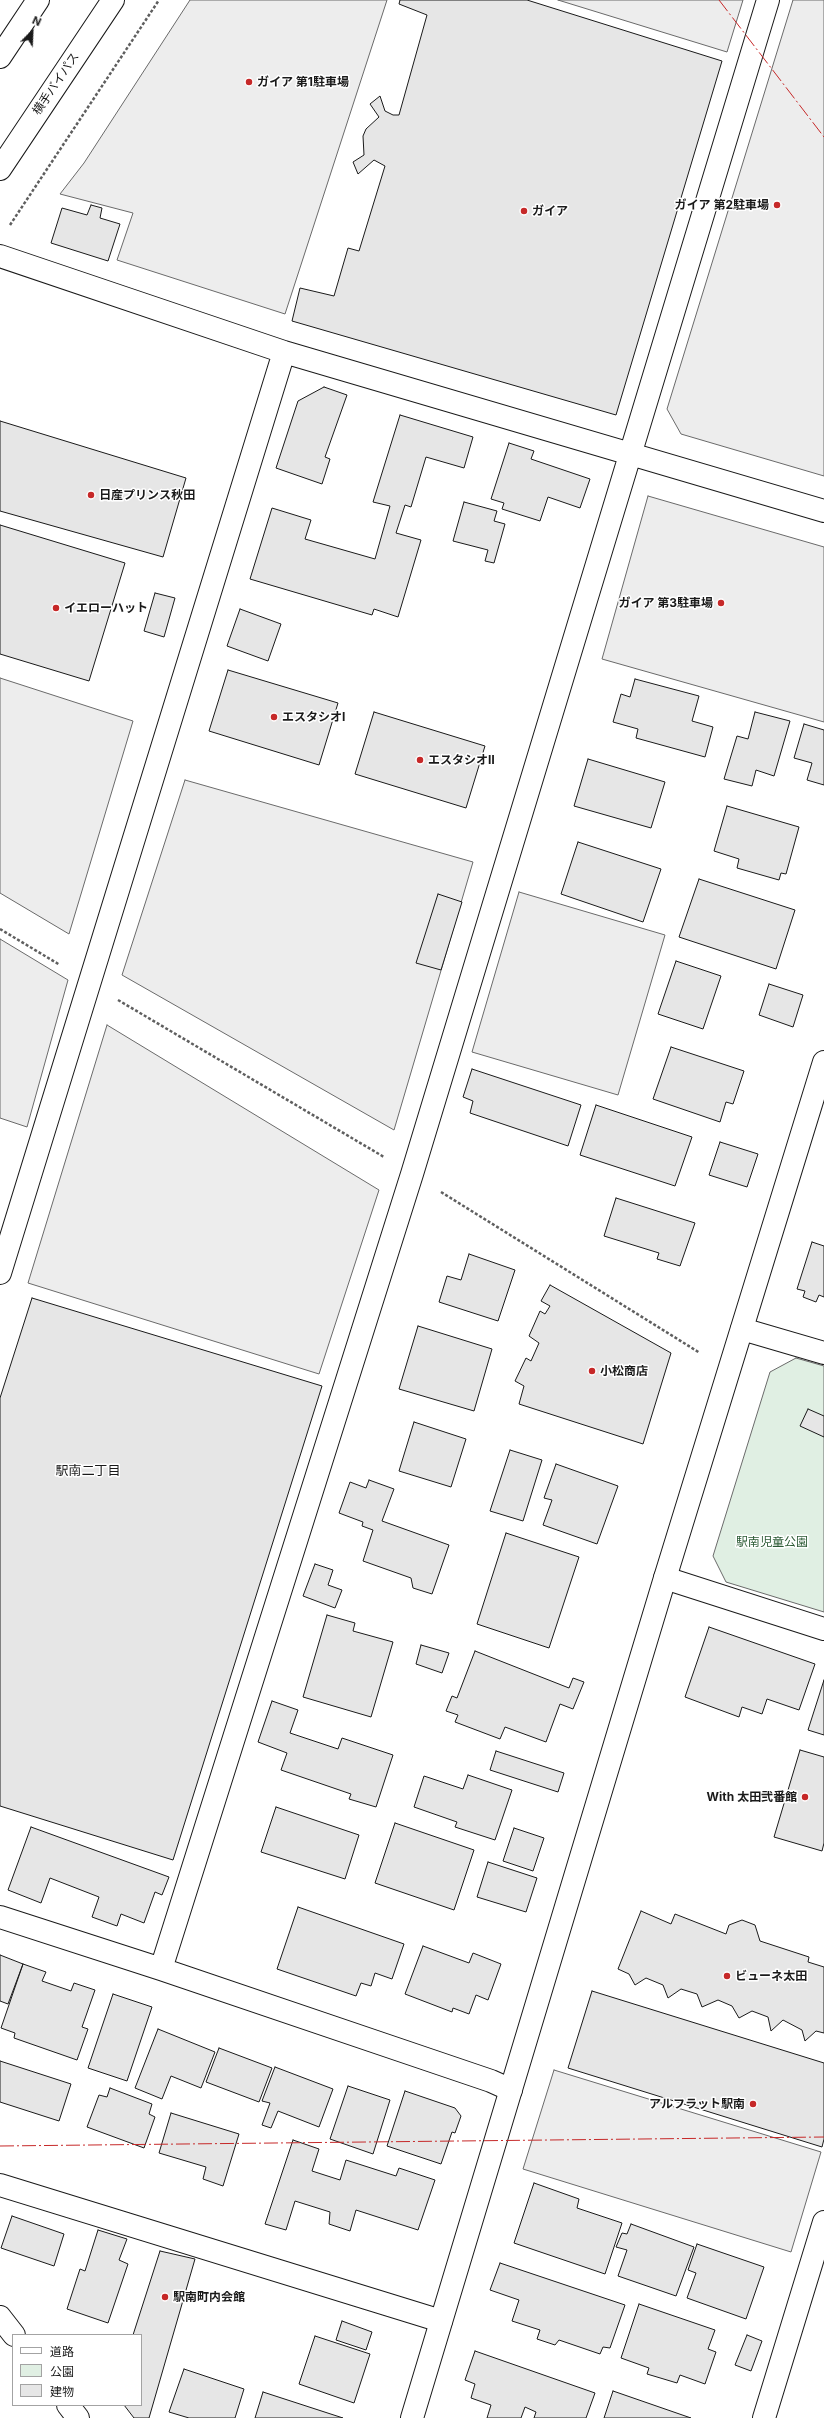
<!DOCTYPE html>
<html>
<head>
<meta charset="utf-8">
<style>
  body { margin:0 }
  #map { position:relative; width:824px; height:2418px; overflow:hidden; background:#fff; font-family:Inter,"Noto Sans JP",sans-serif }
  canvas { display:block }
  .legend { position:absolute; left:12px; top:2334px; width:130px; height:72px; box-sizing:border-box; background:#fff; border:1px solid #a3a3a3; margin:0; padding:5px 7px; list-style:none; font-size:12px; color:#1a1a1a }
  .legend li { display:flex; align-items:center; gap:8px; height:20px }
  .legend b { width:20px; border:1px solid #a3a3a3 }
  .north { position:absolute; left:12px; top:12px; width:40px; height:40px; -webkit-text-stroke:3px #fff; paint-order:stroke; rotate:24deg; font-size:11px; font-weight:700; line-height:16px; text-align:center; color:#1a1a1a }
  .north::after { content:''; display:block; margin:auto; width:14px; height:18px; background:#1a1a1a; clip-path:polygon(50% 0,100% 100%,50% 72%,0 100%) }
</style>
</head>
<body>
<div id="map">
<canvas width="824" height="2418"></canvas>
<ul class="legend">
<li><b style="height:5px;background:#fff"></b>道路</li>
<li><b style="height:11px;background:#e0efe3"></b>公園</li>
<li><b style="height:11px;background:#e6e6e6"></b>建物</li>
</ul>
<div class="north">N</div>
</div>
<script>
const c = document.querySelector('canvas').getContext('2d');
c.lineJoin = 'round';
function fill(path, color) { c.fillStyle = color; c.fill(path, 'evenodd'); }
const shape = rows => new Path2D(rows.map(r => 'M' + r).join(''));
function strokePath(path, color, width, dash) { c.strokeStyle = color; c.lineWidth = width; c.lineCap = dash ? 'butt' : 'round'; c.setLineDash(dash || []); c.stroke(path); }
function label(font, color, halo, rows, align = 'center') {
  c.font = font + ' Inter,"Noto Sans JP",sans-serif'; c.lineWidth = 3; c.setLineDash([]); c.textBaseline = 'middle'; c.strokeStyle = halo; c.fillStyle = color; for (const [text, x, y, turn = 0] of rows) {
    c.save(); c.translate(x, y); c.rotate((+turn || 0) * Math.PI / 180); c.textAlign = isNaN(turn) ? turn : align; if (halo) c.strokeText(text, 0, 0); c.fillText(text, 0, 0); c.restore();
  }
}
const green = shape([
  [796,1358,824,1366,824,1612,726,1582,713,1556,770,1372,796,1358]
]);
const parking = shape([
  [190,0,387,0,285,314,117,260,133,213,60,194,84,163,190,0],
  [558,0,743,0,727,52,558,0],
  [793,0,824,0,824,476,681,434,667,409,793,0],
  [648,496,824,547,824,722,602,659,648,496],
  [0,678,133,721,69,934,0,893,0,678],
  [185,780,473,862,394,1130,122,975,185,780],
  [519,892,665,935,618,1095,472,1052,519,892],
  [0,939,68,980,27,1127,0,1118,0,939],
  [107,1025,379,1190,319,1374,28,1283,107,1025],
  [554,2070,821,2152,791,2252,523,2169,554,2070]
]);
const building = shape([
  [400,0,527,0,722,61,616,415,292,321,300,288,334,296,348,248,359,251,385,166,374,160,358,174,353,162,364,155,363,136,366,129,379,117,370,104,380,96,385,111,393,115,399,115,427,15,399,4,400,0],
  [91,205,102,208,100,218,120,224,108,261,51,243,62,208,87,215,91,205],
  [324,387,347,395,325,457,330,459,322,484,276,468,298,401,324,387],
  [400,415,473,437,464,468,426,457,411,507,405,505,396,533,421,540,398,617,374,609,372,615,250,579,272,508,311,520,305,539,375,559,390,506,373,502,400,415],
  [0,421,186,478,163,557,0,511,0,421],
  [509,443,534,451,531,459,590,479,580,508,548,497,540,521,502,509,504,503,491,499,509,443],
  [464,502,497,511,494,521,505,524,494,563,485,561,488,550,453,541,464,502],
  [0,525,125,563,89,681,0,654,0,525],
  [155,593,175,598,164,637,144,631,155,593],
  [240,609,281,624,268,661,227,646,240,609],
  [228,670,338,703,319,765,209,731,228,670],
  [635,679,699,696,692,721,713,727,705,757,636,738,638,729,613,722,621,694,630,697,635,679],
  [374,712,485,746,466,808,355,774,374,712],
  [755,712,790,721,774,776,756,770,752,786,724,779,737,736,748,739,755,712],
  [804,724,824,730,824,785,807,780,812,763,794,758,804,724],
  [588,759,665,782,651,828,574,806,588,759],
  [727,806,799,827,786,874,781,873,779,880,737,868,739,859,714,851,727,806],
  [578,842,661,869,643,922,561,894,578,842],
  [699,879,795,910,776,969,679,937,699,879],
  [438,894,462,902,441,970,416,963,438,894],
  [676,961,721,976,703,1029,658,1014,676,961],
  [769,984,803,995,793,1027,759,1015,769,984],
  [671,1047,744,1071,733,1104,726,1102,720,1122,653,1099,671,1047],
  [472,1069,581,1105,568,1146,470,1113,473,1101,463,1097,472,1069],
  [596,1105,692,1137,675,1186,580,1155,596,1105],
  [720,1142,758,1154,747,1187,709,1175,720,1142],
  [616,1198,695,1223,680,1266,657,1259,659,1253,604,1236,616,1198],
  [812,1242,824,1246,824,1297,819,1295,816,1302,803,1297,805,1291,797,1289,812,1242],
  [469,1254,515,1270,498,1321,439,1302,447,1276,461,1280,469,1254],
  [550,1285,671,1353,643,1444,519,1404,524,1386,515,1381,526,1358,531,1361,539,1343,529,1336,540,1311,545,1314,550,1306,541,1301,550,1285],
  [32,1298,322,1386,173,1860,0,1806,0,1398,32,1298],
  [418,1326,492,1349,474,1411,399,1389,418,1326],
  [808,1409,824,1416,824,1437,800,1426,808,1409],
  [414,1422,466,1439,451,1487,399,1471,414,1422],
  [510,1450,542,1460,523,1521,490,1511,510,1450],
  [556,1464,618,1486,597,1544,543,1525,552,1500,544,1498,556,1464],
  [369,1480,394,1489,382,1521,449,1545,432,1594,413,1588,411,1578,363,1561,373,1530,362,1526,363,1522,339,1513,350,1482,366,1488,369,1480],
  [506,1533,579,1557,549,1648,477,1624,506,1533],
  [315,1564,333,1570,328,1585,342,1590,335,1608,303,1596,315,1564],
  [327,1615,355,1623,353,1631,393,1642,371,1717,303,1697,327,1615],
  [709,1627,815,1664,799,1710,767,1699,762,1714,742,1707,739,1717,685,1697,709,1627],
  [421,1645,449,1653,442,1673,416,1664,421,1645],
  [475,1651,569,1688,573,1678,584,1682,573,1709,560,1704,546,1742,505,1727,500,1739,455,1722,458,1715,446,1711,452,1696,457,1698,475,1651],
  [824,1680,824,1735,808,1730,824,1680],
  [272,1701,298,1710,290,1733,338,1749,342,1738,393,1755,376,1807,349,1799,351,1794,281,1770,287,1753,258,1742,272,1701],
  [800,1750,824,1757,824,1843,822,1851,774,1837,800,1750],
  [496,1751,564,1773,558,1792,490,1770,496,1751],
  [468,1775,512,1790,495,1840,455,1827,457,1822,414,1807,424,1776,463,1789,468,1775],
  [276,1807,359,1835,345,1879,261,1852,276,1807],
  [395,1823,474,1850,454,1910,375,1883,395,1823],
  [31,1827,169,1877,162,1895,155,1892,144,1923,121,1914,117,1926,92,1917,99,1897,50,1878,41,1903,8,1890,31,1827],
  [514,1828,544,1838,533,1871,503,1861,514,1828],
  [488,1862,537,1878,526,1912,477,1897,488,1862],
  [298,1907,404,1944,392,1979,375,1973,371,1986,361,1983,356,1996,277,1969,298,1907],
  [641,1911,671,1924,675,1914,726,1934,729,1925,742,1920,755,1925,760,1941,809,1957,808,1962,824,1967,824,2033,816,2031,805,2041,802,2030,783,2020,771,2031,768,2017,752,2011,739,2018,732,2006,718,2000,702,2007,697,1994,681,1989,668,1998,663,1985,646,1978,635,1985,629,1974,618,1969,641,1911],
  [423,1946,469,1963,473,1953,501,1964,488,2000,476,1995,469,2014,453,2008,452,2012,405,1994,423,1946],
  [0,1955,23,1964,8,2004,0,2001,0,1955],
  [23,1964,46,1972,42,1981,71,1991,74,1983,95,1990,82,2027,88,2029,77,2060,14,2038,15,2033,1,2028,23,1964],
  [592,1991,824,2063,824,2139,822,2147,568,2068,592,1991],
  [113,1994,152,2007,127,2081,88,2068,113,1994],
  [158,2029,215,2052,201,2088,171,2076,162,2099,135,2088,158,2029],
  [219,2048,272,2068,259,2102,206,2082,219,2048],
  [0,2061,71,2084,59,2121,0,2102,0,2061],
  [275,2067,333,2089,319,2127,278,2111,271,2128,262,2125,270,2103,262,2101,275,2067],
  [348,2086,390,2100,373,2154,330,2139,348,2086],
  [110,2088,152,2104,149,2114,155,2117,144,2148,87,2127,99,2095,107,2097,110,2088],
  [405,2091,455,2108,461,2116,455,2133,452,2132,441,2164,387,2146,405,2091],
  [171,2113,239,2134,223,2186,203,2179,206,2167,159,2153,171,2113],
  [293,2140,319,2149,312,2171,340,2180,346,2160,396,2176,399,2168,435,2180,418,2230,356,2210,350,2231,329,2224,330,2212,295,2201,286,2230,265,2224,293,2140],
  [534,2183,579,2199,577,2208,622,2223,605,2274,514,2243,534,2183],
  [12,2216,64,2234,54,2266,1,2248,12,2216],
  [631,2224,694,2247,676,2296,618,2276,627,2250,616,2247,622,2233,627,2234,631,2224],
  [98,2230,127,2239,119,2260,128,2264,108,2323,67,2309,80,2269,85,2271,98,2230],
  [697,2244,764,2267,746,2319,687,2298,696,2273,688,2270,697,2244],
  [160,2251,195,2259,149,2418,134,2418,124,2405,141,2405,141,2335,133,2335,160,2251],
  [500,2263,625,2305,610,2348,603,2347,600,2354,559,2340,555,2345,537,2339,540,2330,512,2321,519,2300,490,2290,500,2263],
  [639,2304,715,2330,708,2349,716,2352,705,2384,680,2375,677,2383,647,2374,649,2368,621,2358,639,2304],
  [342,2321,372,2332,366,2350,336,2340,342,2321],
  [747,2335,762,2341,751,2371,735,2365,747,2335],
  [315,2336,370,2354,354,2403,299,2384,315,2336],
  [475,2351,595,2393,586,2418,534,2418,536,2412,525,2407,521,2418,487,2418,491,2405,471,2398,475,2384,465,2380,475,2351],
  [184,2369,244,2389,235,2418,189,2418,169,2412,184,2369],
  [613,2391,691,2418,604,2418,613,2391],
  [263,2392,343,2418,255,2418,263,2392]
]);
const path = shape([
  [10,225,159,0],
  [0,929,60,965],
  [118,1000,384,1157],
  [441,1192,700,1353]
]);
const street = shape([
  [0,256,284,352,824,511],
  [0,1273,284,352],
  [742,1329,824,1353],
  [665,1578,824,1629],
  [0,1917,161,1969,491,2081,511,2090],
  [161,1969,412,1174,768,0],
  [0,2185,441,2321],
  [0,2317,14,2335],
  [68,2405,78,2418],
  [764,2418,824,2222]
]);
const secondary = shape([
  [412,2418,665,1578,824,1062]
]);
const highway = shape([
  [0,57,38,0],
  [0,169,113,0]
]);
const power = shape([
  [719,0,824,137],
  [0,2146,824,2137]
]);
const markers = [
  [249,82,4,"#c62828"],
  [777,205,4,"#c62828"],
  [524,211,4,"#c62828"],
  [91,495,4,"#c62828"],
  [721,603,4,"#c62828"],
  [56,608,4,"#c62828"],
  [274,717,4,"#c62828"],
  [420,760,4,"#c62828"],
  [592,1371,4,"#c62828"],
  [805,1797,4,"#c62828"],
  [727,1976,4,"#c62828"],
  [753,2104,4,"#c62828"],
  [165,2297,4,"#c62828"]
];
const poiNames = [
  ["ガイア 第1駐車場",257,82],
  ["ガイア 第2駐車場",769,205,"right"],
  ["ガイア",532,211],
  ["日産プリンス秋田",99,495],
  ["ガイア 第3駐車場",713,603,"right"],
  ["イエローハット",64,608],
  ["エスタシオⅠ",282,717],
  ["エスタシオⅡ",428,760],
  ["小松商店",600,1371],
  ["With 太田弐番館",797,1797,"right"],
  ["ビューネ太田",735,1976],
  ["アルフラット駅南",745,2104,"right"],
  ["駅南町内会館",173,2297]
];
const streetNames = [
  ["横手バイパス",56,84,-56]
];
const parkNames = [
  ["駅南児童公園",772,1542]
];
const neighbourhoodNames = [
  ["駅南二丁目",88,1471]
];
fill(green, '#e0efe3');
strokePath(green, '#6a6a6a', 1);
fill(parking, '#ededed');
strokePath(parking, '#6a6a6a', 1);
fill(building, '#e6e6e6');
strokePath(building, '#1a1a1a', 1);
strokePath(street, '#1a1a1a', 24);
strokePath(secondary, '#1a1a1a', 24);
strokePath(highway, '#1a1a1a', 24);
strokePath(path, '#5f5f5f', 2.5, [3, 2]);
strokePath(street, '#fff', 22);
strokePath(secondary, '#fff', 22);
strokePath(highway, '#fff', 22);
strokePath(power, '#c62828', 1, [14, 3, 2, 3]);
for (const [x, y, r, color] of markers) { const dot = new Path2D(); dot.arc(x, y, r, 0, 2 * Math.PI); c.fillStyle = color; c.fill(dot); strokePath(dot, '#fff', 1.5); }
label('bold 12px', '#1a1a1a', '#fff', poiNames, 'left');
label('12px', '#1a1a1a', '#fff', streetNames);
label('12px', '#2b5a34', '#fff', parkNames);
label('13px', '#1a1a1a', '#fff', neighbourhoodNames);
</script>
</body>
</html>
